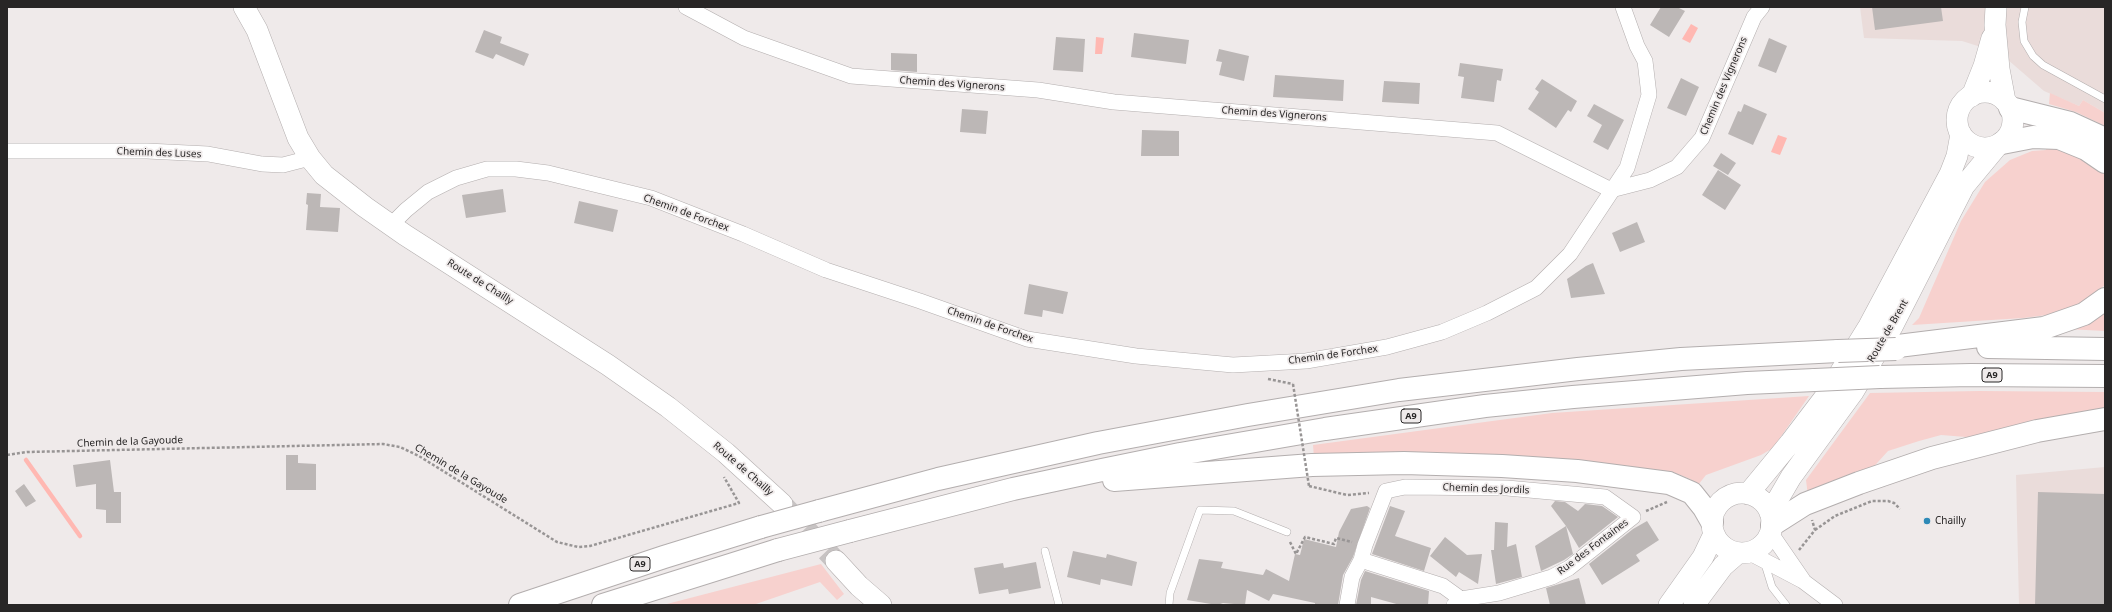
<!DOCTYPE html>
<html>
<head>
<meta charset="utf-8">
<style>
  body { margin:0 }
  #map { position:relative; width:2112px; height:612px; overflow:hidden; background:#efeaea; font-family:"Noto Sans",sans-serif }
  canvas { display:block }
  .frame { position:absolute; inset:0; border:8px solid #282626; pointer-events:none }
</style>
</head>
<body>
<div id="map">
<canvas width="2112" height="612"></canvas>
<div class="frame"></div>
</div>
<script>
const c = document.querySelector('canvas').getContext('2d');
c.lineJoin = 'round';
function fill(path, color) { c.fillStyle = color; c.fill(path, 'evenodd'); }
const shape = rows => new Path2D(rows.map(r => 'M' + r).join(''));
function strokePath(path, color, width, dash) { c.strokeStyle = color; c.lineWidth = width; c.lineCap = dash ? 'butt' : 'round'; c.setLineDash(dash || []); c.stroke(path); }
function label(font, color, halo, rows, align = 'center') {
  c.font = font + ' "Noto Sans",sans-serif'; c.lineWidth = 3.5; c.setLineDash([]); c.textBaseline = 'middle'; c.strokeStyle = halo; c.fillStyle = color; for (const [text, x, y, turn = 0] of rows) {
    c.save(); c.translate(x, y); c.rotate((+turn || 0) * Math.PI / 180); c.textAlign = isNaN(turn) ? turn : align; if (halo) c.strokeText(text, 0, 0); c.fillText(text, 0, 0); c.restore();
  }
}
const built = shape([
  [1860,7,2105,7,2105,113,2083,100,2079,106,2044,91,2000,53,1962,41,1864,38],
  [2105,467,2105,605,2019,605,2016,475]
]);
const green = shape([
  [2050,93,2079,106,2083,100,2105,113,2105,126,2076,112,2049,104],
  [2047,145,2070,150,2098,168,2105,175,2105,285,2077,306,2055,314,2023,318,1912,325,1919,318,1961,221,1985,182,2010,160,2032,151,2046,150],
  [2105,310,2105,331,2067,329],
  [1979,391,2105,392,2105,410,1979,438,1941,435,1919,441,1888,451,1868,473,1808,496,1806,480,1870,393],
  [1809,396,1773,448,1761,455,1706,475,1698,485,1690,479,1673,472,1552,460,1314,458,1313,445,1552,413],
  [821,564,844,594,837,600,820,582,753,605,663,605]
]);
const water = shape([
  [1691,24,1698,28,1690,43,1682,39],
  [1096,37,1104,38,1102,54,1095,54],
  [1778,135,1787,138,1780,155,1771,152]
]);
const stream = shape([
  [26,460,80,536]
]);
const building = shape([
  [1661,7,1677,7,1685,11,1669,37,1650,25],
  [1872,7,1941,7,1943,21,1875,30],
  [484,30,502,37,500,43,529,54,524,66,496,54,493,59,475,52],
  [1134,33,1189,40,1186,64,1131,57],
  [1056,37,1085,39,1083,72,1053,70],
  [1769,38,1787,46,1776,73,1758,66],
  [1219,49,1249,56,1244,81,1219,75,1222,62,1216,61],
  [891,53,917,54,917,72,891,70],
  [1460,63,1503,69,1501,81,1497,80,1494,102,1461,98,1464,77,1458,76],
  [1275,75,1344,80,1343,101,1273,97],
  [1681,78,1699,87,1686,116,1667,108],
  [1542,79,1577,101,1571,112,1568,110,1556,128,1528,109,1539,92,1535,89],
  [1384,81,1420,83,1419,104,1382,102],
  [1594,104,1624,120,1608,150,1593,142,1602,125,1587,116],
  [1744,104,1767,114,1753,145,1728,134,1738,111,1741,112],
  [962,109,988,111,986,134,960,132],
  [1142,130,1179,131,1179,156,1141,156],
  [1721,153,1736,163,1728,175,1713,166],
  [1718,170,1741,185,1725,210,1702,195],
  [503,189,506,212,466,218,462,195],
  [307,193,321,194,320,207,340,208,338,232,306,230,308,205,306,204],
  [579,201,618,210,613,232,574,223],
  [1637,222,1645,242,1620,252,1612,233],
  [1593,263,1605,294,1571,298,1567,279,1586,266],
  [1029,284,1068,292,1063,314,1043,310,1042,317,1024,314],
  [286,455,298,455,298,463,316,464,316,490,286,490],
  [110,460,114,492,121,492,121,523,106,523,106,510,96,509,96,484,76,487,73,465],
  [24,484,36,501,26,507,15,491],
  [2038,492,2105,494,2105,605,2035,605],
  [1555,501,1565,502,1578,511,1585,504,1602,506,1618,517,1579,548,1566,526,1551,506],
  [1367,506,1370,508,1353,557,1343,575,1338,605,1315,605,1315,603,1273,594,1269,601,1247,590,1245,605,1223,603,1217,605,1187,600,1199,559,1223,562,1221,568,1263,575,1266,569,1289,581,1295,554,1300,555,1304,539,1336,547,1339,532,1351,509],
  [1390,506,1405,511,1395,536,1431,548,1424,571,1372,554],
  [1647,521,1659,540,1636,555,1640,561,1602,585,1589,564,1633,529],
  [1495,522,1508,523,1507,547,1516,544,1522,577,1496,584,1491,550,1494,550],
  [1566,526,1573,554,1564,560,1541,571,1535,546],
  [1445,537,1467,555,1482,554,1478,584,1459,572,1456,577,1430,556],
  [1073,551,1106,558,1107,554,1137,562,1132,586,1101,579,1100,585,1067,577],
  [1036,562,1041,588,1009,594,1008,589,979,594,974,568,1003,563,1004,568],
  [1365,571,1429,591,1428,605,1400,605,1371,597,1371,605,1356,605,1361,580],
  [1579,578,1586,605,1550,605,1546,588]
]);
const secondaryTunnel = shape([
  [784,506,836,561]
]);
const path = shape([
  [1268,379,1293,384],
  [7,455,27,452,383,444,400,447,419,456,557,542,578,547,590,546,739,503,724,477],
  [1309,486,1347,495,1369,493],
  [1646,511,1667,502],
  [1815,530,1835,516,1872,501,1888,501,1894,503,1900,509],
  [1290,542,1296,554,1305,537,1334,544,1336,538,1352,542],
  [1799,550,1815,530,1812,520]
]);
const lane = shape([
  [2025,7,2022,22,2024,41,2033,56,2043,65,2105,99],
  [1045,551,1059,605],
  [1764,561,1772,587,1786,605],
  [1169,605,1170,593,1200,510,1234,511,1287,532]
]);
const street = shape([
  [686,7,744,38,851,76,1038,90,1114,102,1497,133,1611,190,1650,180,1677,167,1702,138,1754,17,1762,7],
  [7,151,147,151,208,154,262,164,283,165,310,158],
  [391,225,406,210,428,192,456,178,487,169,516,169,548,173,651,198,743,234,826,270,920,301,1027,339,1136,356,1233,365,1306,361,1387,347,1442,332,1487,313,1536,288,1570,254,1627,168,1649,95,1645,61,1637,46,1623,7],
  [1770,532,1803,580],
  [1748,552,1803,581,1835,605],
  [1361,560,1443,586,1461,599],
  [1347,605,1352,577,1361,560,1365,545,1386,491,1405,487,1507,488,1605,497,1633,517,1569,568,1552,577,1499,593,1461,599,1454,605]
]);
const secondary = shape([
  [244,7,257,30,298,138,310,158,324,175,365,207,405,235,608,365,668,407,726,453,782,504],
  [1996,7,1995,25,1999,69,2005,101],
  '1957 120a28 28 0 1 1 56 0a28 28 0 1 1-56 0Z',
  [1972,96,1984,66,1992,38],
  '1712 523a30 30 0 1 1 60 0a30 30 0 1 1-60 0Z',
  [1748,494,1790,443,1825,397,1869,326,1950,174,1957,156,1961,134],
  [1770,513,1791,477,1853,392,1893,325,1964,186,1998,145],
  [836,561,859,586,881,605],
  [1669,605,1703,557,1714,534],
  [1694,605,1723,566,1738,553]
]);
const highway = shape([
  [2010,108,2070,123,2105,139],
  [2002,143,2033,137,2059,138,2086,149,2105,162],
  [1898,346,2044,328,2084,314,2105,299],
  [1988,347,2105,349],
  [1880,377,1971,375,2105,376],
  [1114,480,1312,465,1404,463,1502,466,1577,471,1669,483,1692,493,1704,508,1712,522],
  [819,511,938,479,1098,443,1248,415,1399,390,1578,369,1681,359,1838,351],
  [1772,525,1805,504,1859,483,1932,458,2037,431,2105,419],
  [850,531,1013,489,1102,470,1180,454,1325,429,1485,406,1573,397,1747,383,1815,380],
  [520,605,664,557,761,527],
  [603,605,778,550]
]);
const pathBridge = shape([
  [1293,384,1309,486]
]);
const highwayBridge = shape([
  [1838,351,1896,349],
  [1815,380,1880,377],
  [761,527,819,511],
  [778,550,850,531]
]);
const markers = [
  [1927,521,4,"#2e8ab7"]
];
const shields = [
  [1992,375,20],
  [1411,416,20],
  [640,564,20]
];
const shieldNames = [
  ["A9",1992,375],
  ["A9",1411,416],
  ["A9",640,564]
];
const streetNames = [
  ["Chemin des Vignerons",952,84,4],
  ["Chemin des Vignerons",1724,86,-67],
  ["Chemin des Vignerons",1274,114,4],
  ["Chemin des Luses",159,153,2],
  ["Chemin de Forchex",686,213,20],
  ["Route de Chailly",480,282,32],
  ["Chemin de Forchex",990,325,19],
  ["Route de Brent",1888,331,-60],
  ["Chemin de Forchex",1333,355,-8],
  ["Chemin de la Gayoude",130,442,-2],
  ["Route de Chailly",743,469,41],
  ["Chemin de la Gayoude",461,474,31],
  ["Chemin des Jordils",1486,489,2],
  ["Rue des Fontaines",1593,547,-37]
];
const poiNames = [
  ["Chailly",1935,521]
];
fill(built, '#eadcda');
fill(green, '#f7d1ce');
fill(water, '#ffb8b2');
strokePath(stream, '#ffb8b2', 4.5);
fill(building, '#bcb7b6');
strokePath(secondaryTunnel, '#c7c3c3', 21, [21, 10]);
strokePath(lane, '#b3aeae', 8);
strokePath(street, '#b3aeae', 16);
strokePath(secondary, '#b3aeae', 22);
strokePath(highway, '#b3aeae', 24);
strokePath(path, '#989595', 2.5, [3, 2]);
strokePath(lane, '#fff', 7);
strokePath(street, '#fff', 15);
strokePath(secondary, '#fff', 21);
strokePath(highway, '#fff', 22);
strokePath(highwayBridge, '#b3aeae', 24, []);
strokePath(pathBridge, '#989595', 2.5, [3, 2]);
strokePath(highwayBridge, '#fff', 22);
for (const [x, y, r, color] of markers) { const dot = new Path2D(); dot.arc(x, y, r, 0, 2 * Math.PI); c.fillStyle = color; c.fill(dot); strokePath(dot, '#efeaea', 1.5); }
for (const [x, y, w] of shields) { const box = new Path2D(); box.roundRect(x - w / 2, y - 7, w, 14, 3); c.fillStyle = '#efeaea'; c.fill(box); strokePath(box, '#282626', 1); }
label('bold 9px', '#282626', null, shieldNames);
label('10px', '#282626', '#efeaea', streetNames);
label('10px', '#282626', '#efeaea', poiNames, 'left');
</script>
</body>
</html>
